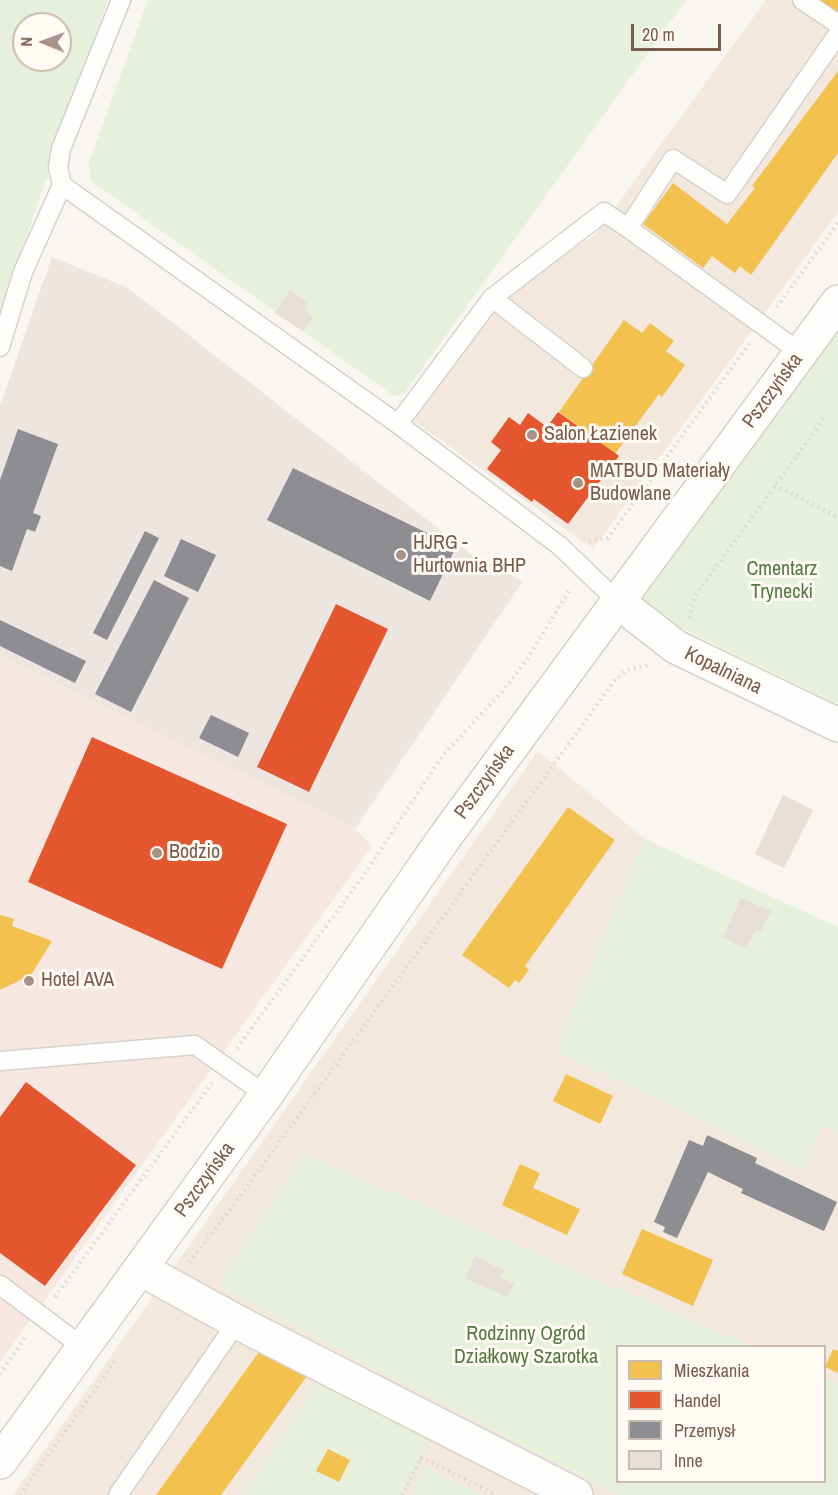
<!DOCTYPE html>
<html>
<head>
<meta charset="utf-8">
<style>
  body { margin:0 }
  #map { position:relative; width:838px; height:1495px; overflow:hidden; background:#f9f5f0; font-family:"Archivo Narrow",sans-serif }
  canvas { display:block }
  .legend { position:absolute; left:616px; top:1345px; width:210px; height:138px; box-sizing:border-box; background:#fffaf3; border:2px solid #cabbb1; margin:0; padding:8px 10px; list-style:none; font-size:18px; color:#7a5c4d }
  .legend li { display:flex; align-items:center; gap:12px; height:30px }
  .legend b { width:30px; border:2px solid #cabbb1 }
  .north { position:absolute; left:12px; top:12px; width:60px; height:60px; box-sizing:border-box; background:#fffaf3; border:2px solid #cabbb1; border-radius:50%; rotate:271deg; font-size:16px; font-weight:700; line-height:24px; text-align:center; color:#7a5c4d }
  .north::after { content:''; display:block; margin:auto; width:21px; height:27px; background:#a69286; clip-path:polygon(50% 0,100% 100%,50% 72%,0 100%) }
  .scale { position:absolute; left:631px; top:24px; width:90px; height:27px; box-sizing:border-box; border:3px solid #7a5c4d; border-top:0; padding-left:8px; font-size:18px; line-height:21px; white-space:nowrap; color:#7a5c4d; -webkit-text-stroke:4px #fffaf3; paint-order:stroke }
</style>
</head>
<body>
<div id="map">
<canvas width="838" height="1495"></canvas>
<ul class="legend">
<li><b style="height:16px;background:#f2c14e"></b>Mieszkania</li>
<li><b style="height:16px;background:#e4572e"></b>Handel</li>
<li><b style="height:16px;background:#8d8d92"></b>Przemysł</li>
<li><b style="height:16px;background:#e6ded7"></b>Inne</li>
</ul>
<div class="north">N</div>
<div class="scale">20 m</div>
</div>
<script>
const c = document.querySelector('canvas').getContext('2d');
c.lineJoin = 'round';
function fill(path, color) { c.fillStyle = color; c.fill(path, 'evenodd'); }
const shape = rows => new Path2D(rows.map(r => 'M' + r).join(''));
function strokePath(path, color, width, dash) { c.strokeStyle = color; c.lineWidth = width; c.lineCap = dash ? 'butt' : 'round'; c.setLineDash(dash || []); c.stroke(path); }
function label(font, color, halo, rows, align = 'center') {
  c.font = font + ' "Archivo Narrow",sans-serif'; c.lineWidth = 6; c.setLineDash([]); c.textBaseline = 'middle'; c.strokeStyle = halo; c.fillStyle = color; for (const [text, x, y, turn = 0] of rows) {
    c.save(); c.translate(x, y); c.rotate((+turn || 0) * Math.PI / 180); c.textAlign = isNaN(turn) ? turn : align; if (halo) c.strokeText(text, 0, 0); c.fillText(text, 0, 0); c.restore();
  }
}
const residential = shape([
  [766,0,838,0,838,212,593,549,411,419,500,295,595,235],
  [538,751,645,839,556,1050,804,1170,822,1124,838,1132,838,1383,825,1378,824,1346,752,1346,303,1154,219,1286,618,1495,13,1495]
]);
const commercial = shape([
  [0,656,355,829,372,846,0,1362]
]);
const industrial = shape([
  [52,257,128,288,476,558,523,581,355,829,0,656,0,406]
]);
const green = shape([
  [0,0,108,0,0,313],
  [24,24,60,24,60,60,24,60],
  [148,0,686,0,404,394,394,396,91,181,89,162],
  [838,315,838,704,636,606,715,497],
  [645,839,838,927,838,1132,822,1125,804,1170,556,1051],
  [303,1154,752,1346,618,1346,618,1482,824,1482,825,1378,838,1383,838,1495,618,1495,219,1286],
  [320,1381,430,1437,401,1495,244,1495],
  [425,1467,485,1495,413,1495]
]);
const homes = shape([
  [818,0,838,0,838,15],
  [838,71,838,153,751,275,740,266,735,273,712,256,703,268,643,224,673,183,727,224,755,188,752,186],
  [624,320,642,333,650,323,674,341,666,351,685,365,662,397,659,394,615,454,559,412],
  [568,807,615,840,525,966,529,970,519,983,515,980,509,988,462,955],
  [0,915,14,919,12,926,52,941,31,975,0,990],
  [566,1074,613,1096,600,1124,553,1101],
  [520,1164,540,1173,533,1188,580,1209,567,1235,502,1205],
  [642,1229,713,1260,693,1306,622,1274],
  [264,1345,307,1376,221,1495,156,1495],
  [833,1349,838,1351,838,1373,825,1367],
  [328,1449,350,1460,339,1482,316,1471]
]);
const shops = shape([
  [558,412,619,456,568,524,534,499,532,502,487,469,501,450,491,442,509,417,520,425,528,413,547,427],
  [336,604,388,629,309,792,257,767],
  [92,737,287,824,222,969,28,882],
  [26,1082,136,1165,45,1286,0,1253,0,1117]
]);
const industry = shape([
  [18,429,58,444,33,513,41,516,35,532,27,529,12,571,0,566,0,480],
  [293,468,456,547,430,601,267,520],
  [145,531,159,538,107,640,93,633],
  [181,539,216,555,198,592,164,576],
  [154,580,189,598,131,712,95,694],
  [0,620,86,661,75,683,0,646],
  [211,715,249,733,238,757,199,738],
  [707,1135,757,1158,755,1163,837,1202,824,1231,741,1193,743,1189,708,1172,677,1238,663,1232,665,1227,654,1222,689,1140,703,1146]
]);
const building = shape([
  [290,290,308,303,305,310,313,317,303,331,275,313],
  [783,795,813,810,784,868,755,854],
  [741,898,771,911,761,931,756,929,746,948,723,937],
  [475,1256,504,1270,500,1277,514,1283,508,1297,465,1278]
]);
const path = shape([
  [777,307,838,223],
  [775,485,838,517],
  [589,541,608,538,749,344],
  [689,618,695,596,825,417],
  [237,1048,368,869,443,755,502,692,526,661,570,589],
  [189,1262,233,1206,615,680,627,670,647,665],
  [55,1297,212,1083],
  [0,1374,27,1335],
  [421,1458,496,1495],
  [20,1495,115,1361],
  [402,1495,424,1452]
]);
const service = shape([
  [121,0,61,149,58,167,62,185,398,424,560,546,618,602],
  [802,0,838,24],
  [492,298,583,368],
  [0,347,23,272,62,185],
  [801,353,628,228,673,159,727,194,838,34],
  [398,424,492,298,604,212,628,228],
  [0,1061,195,1045,266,1095],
  [0,1285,84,1348],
  [118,1495,237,1322]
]);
const minor = shape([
  [141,1269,237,1322,576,1495]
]);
const tertiary = shape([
  [618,602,676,647,838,725]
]);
const secondary = shape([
  [0,1462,266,1095,445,837,838,302]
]);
const markers = [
  [532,435,6,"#a69286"],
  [578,483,6,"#a69286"],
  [401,555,6,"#a69286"],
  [157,853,6,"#a69286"],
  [29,981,6,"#a69286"]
];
const streetNames = [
  ["Pszczyńska",773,391,-54],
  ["Kopalniana",723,671,26],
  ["Pszczyńska",485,782,-54],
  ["Pszczyńska",205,1180,-54]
];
const poiNames = [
  ["Salon Łazienek",544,435],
  ["MATBUD Materiały",590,472],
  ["Budowlane",590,495],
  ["HJRG -",413,544],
  ["Hurtownia BHP",413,567],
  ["Bodzio",169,853],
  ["Hotel AVA",41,981]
];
const parkNames = [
  ["Cmentarz",782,570],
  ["Trynecki",782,593],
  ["Rodzinny Ogród",526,1335],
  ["Działkowy Szarotka",526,1358]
];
fill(residential, '#f2e8de');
fill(commercial, '#f6e8e1');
fill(industrial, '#ede5e0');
fill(green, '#e7f0db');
fill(homes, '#f2c14e');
fill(shops, '#e4572e');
fill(industry, '#8d8d92');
fill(building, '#e6ded7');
strokePath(service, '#d7d1cb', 21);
strokePath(minor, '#d7d1cb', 36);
strokePath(tertiary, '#d7d1cb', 36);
strokePath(secondary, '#d9d2cb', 36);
strokePath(path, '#dcd5d0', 4, [1.5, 4.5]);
strokePath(service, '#fefefd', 18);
strokePath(minor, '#fefefd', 33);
strokePath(tertiary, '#fefefd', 33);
strokePath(secondary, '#fefefd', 33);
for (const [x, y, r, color] of markers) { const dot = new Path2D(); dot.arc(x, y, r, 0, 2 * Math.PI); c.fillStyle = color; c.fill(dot); strokePath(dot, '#fffaf3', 2); }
label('20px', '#7a5c4d', '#fffaf3', streetNames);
label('20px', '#7a5c4d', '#fffaf3', poiNames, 'left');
label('20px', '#537a41', '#fffaf3', parkNames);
</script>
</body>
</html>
